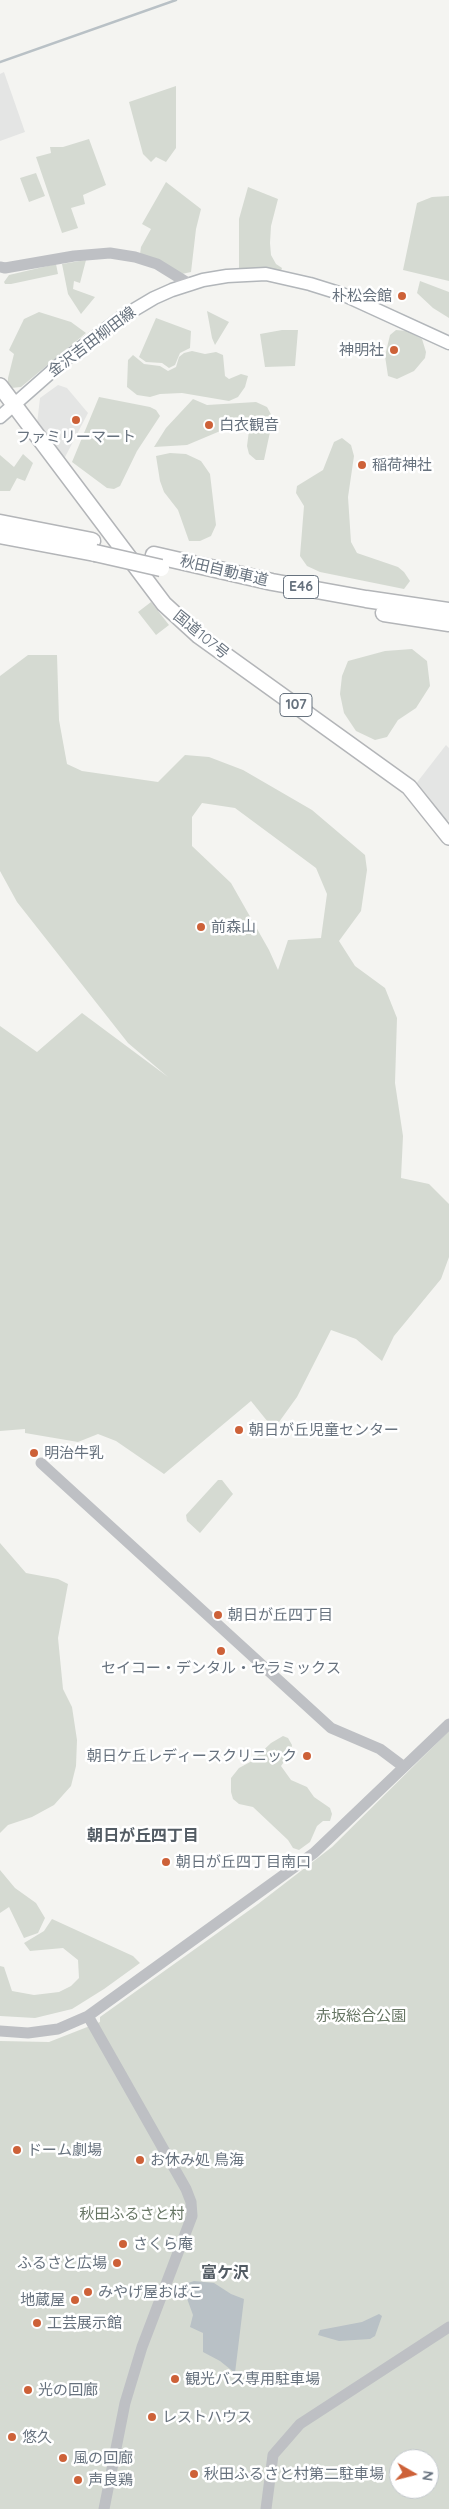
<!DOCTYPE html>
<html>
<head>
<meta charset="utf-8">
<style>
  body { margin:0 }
  #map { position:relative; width:449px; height:2509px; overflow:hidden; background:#f4f4f1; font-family:Quicksand,sans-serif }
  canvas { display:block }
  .north { position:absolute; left:389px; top:2449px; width:50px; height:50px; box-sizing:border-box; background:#fff; border:1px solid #c2c7cb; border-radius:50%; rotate:98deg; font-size:14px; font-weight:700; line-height:20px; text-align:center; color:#67727e }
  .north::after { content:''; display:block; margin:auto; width:18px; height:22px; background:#cd6138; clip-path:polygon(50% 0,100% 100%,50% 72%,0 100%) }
</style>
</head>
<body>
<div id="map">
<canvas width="449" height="2509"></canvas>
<div class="north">N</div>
</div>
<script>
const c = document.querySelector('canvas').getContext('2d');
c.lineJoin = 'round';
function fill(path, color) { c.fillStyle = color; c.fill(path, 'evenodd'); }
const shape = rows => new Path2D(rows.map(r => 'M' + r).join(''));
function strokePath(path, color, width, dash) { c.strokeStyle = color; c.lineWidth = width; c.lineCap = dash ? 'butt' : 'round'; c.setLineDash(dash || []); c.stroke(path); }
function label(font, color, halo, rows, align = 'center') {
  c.font = font + ' Quicksand,"Noto Sans JP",sans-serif'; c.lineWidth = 5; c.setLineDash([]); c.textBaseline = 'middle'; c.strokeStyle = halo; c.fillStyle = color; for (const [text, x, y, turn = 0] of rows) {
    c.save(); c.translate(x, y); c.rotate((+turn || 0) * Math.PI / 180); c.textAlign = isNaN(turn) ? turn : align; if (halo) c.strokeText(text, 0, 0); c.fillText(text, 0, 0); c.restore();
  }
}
const built = shape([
  [4,72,25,132,0,141,0,74],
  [58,385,67,388,88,413,64,459,37,424,40,398],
  [446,745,449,748,449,820,443,825,415,785]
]);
const green = shape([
  [176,86,176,148,166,162,156,157,151,162,143,154,129,102],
  [89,139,106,185,83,195,85,204,71,208,78,228,62,233,36,157,51,153,50,147,63,147],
  [36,173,45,196,29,202,20,178],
  [166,182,201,209,196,229,191,272,182,274,140,254,141,247,151,229,142,224],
  [248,187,278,199,271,226,270,243,271,255,276,264,282,268,281,271,250,268,239,269,239,219],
  [449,196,449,281,403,270,417,203,432,197],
  [86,260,80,283,74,281,73,289,95,297,81,314,68,294,62,264],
  [56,264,58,274,11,284,5,284,4,282,9,275],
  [420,281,449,292,449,318,433,308,417,293],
  [207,311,229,322,215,345,212,338],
  [39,312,71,322,86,333,21,387,11,388,8,387,8,378,14,354,9,350,24,319],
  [156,318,191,331,190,348,180,353,175,365,169,368,162,363,146,362,139,357],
  [282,330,298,330,295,366,265,367,260,334],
  [396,330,407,331,422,339,426,352,425,358,414,371,397,379,388,376,385,356,390,335],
  [192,351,205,354,216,352,223,355,225,376,229,379,241,374,248,376,245,387,238,397,229,401,182,393,160,394,150,397,137,395,127,387,128,360,133,355,144,364,160,366,168,371,176,367,179,357,184,353],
  [99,397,150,407,156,410,160,416,137,451,120,486,114,489,107,488,72,462],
  [193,399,207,405,256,402,267,407,273,418,264,460,256,460,249,454,247,446,250,423,225,429,187,445,154,447,166,428],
  [342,438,351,445,354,456,348,497,351,542,357,553,398,567,404,572,410,581,404,589,320,572,307,566,300,556,304,506,296,493,297,486,323,470,334,442],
  [170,453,186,454,201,461,210,474,216,525,211,536,200,541,189,541,178,510,164,492,160,481,156,456],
  [23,454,33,463,25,481,17,478,10,491,0,491,0,455,14,467],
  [151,602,169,625,156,635,138,612],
  [412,649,427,661,430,686,416,708,398,720,387,737,375,740,356,731,344,713,340,694,342,676,348,661,385,651],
  [28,655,57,655,59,720,67,764,82,771,158,782,185,755,209,757,243,770,312,810,365,855,367,870,361,911,339,941,355,966,385,988,397,1018,395,1083,403,1136,401,1178,429,1184,449,1204,449,1257,441,1279,394,1336,382,1361,356,1339,331,1330,297,1397,279,1422,272,1427,251,1401,164,1474,116,1441,98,1434,78,1442,25,1433,25,1429,0,1431,0,1026,37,1052,82,1013,168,1077,128,1043,17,902,0,871,0,676],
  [202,803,235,808,316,868,327,894,321,938,288,940,278,970,269,950,231,883,192,846,192,817],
  [218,1480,222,1480,233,1494,200,1533,187,1521,186,1515],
  [0,1543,26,1573,58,1579,68,1584,58,1638,63,1689,72,1707,77,1740,76,1766,71,1786,54,1805,32,1817,8,1825,0,1833],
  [449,1731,449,2509,0,2509,0,2041,49,2042,100,2022,100,2017,258,1904,332,1847],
  [399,2459,429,2459,429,2489,399,2489],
  [283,1736,288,1738,292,1745,291,1752,281,1766,291,1780,307,1787,314,1797,330,1808,332,1814,330,1821,323,1821,317,1826,310,1842,299,1850,293,1848,288,1840,253,1807,239,1804,233,1799,231,1792,231,1778,239,1768,252,1761,271,1743],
  [0,1870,15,1888,36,1903,45,1918,38,1933,24,1938,9,1907,0,1913],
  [52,1919,133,1956,140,1963,104,1989,72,2009,35,2018,0,2016,0,1966,4,1967,12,1991,34,1995,59,1992,71,1986,79,1978,78,1960,63,1948,30,1951,24,1943,44,1931]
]);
const water = shape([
  [194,2281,214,2283,231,2294,244,2299,235,2373,220,2361,203,2352,203,2333,190,2327,193,2315,185,2293,188,2283],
  [379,2314,382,2316,375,2336,370,2339,339,2341,318,2335,320,2330,362,2322]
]);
const stream = shape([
  [0,62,176,0]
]);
const tertiary = shape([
  [0,267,5,268,74,256,110,253,135,257,157,264,191,285],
  [41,1463,331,1728,380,1749,404,1767],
  [88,2016,186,2189,191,2202,192,2216,142,2347,125,2403,104,2509],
  [0,2031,28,2033,58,2029,88,2016,314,1853,449,1724],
  [266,2509,273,2455,300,2424,449,2327]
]);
const secondary = shape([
  [0,417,67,358,122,317,154,298,172,290,203,280,227,276,266,274,310,284,342,294,449,343]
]);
const trunk = shape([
  [0,386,164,604,199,636,409,787,449,837]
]);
const motorway = shape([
  [0,523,92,541],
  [0,535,95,553],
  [154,555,272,582,366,599,449,611],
  [384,613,449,623]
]);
const motorwayBridge = shape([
  [95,553,161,568]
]);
const markers = [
  [402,296,5,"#cd6138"],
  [394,350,5,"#cd6138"],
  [76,420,5,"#cd6138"],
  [209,425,5,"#cd6138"],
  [362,465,5,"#cd6138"],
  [201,927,5,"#cd6138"],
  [239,1430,5,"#cd6138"],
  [34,1453,5,"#cd6138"],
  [218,1615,5,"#cd6138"],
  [221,1651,5,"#cd6138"],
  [307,1756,5,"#cd6138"],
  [166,1862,5,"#cd6138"],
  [17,2150,5,"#cd6138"],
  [140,2160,5,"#cd6138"],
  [123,2244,5,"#cd6138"],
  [117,2263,5,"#cd6138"],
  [88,2292,5,"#cd6138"],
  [75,2300,5,"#cd6138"],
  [37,2323,5,"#cd6138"],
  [175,2379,5,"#cd6138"],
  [28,2390,5,"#cd6138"],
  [152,2417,5,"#cd6138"],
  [12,2437,5,"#cd6138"],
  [63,2458,5,"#cd6138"],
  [194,2474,5,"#cd6138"],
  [78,2480,5,"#cd6138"]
];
const shields = [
  [301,587,35],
  [296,705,32]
];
const shieldNames = [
  ["E46",301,587],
  ["107",296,705]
];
const poiNames = [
  ["朴松会館",392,296,"right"],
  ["神明社",384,350,"right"],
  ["白衣観音",219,425],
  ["ファミリーマート",76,437,"center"],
  ["稲荷神社",372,465],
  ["前森山",211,927],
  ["朝日が丘児童センター",249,1430],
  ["明治牛乳",44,1453],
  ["朝日が丘四丁目",228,1615],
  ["セイコー・デンタル・セラミックス",221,1668,"center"],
  ["朝日ケ丘レディースクリニック",297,1756,"right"],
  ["朝日が丘四丁目南口",176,1862],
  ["ドーム劇場",27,2150],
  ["お休み処 鳥海",150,2160],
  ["さくら庵",133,2244],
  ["ふるさと広場",107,2263,"right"],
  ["みやげ屋おばこ",98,2292],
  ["地蔵屋",65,2300,"right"],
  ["工芸展示館",47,2323],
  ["観光バス専用駐車場",185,2379],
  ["光の回廊",38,2390],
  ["レストハウス",162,2417],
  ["悠久",22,2437],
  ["風の回廊",73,2458],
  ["秋田ふるさと村第二駐車場",204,2474],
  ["声良鶏",88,2480]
];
const streetNames = [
  ["金沢吉田柳田線",92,342,-37],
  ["秋田自動車道",224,571,13],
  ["国道107号",201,635,39]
];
const parkNames = [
  ["赤坂総合公園",361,2016],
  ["秋田ふるさと村",132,2214]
];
const neighbourhoodNames = [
  ["朝日が丘四丁目",143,1836],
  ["富ケ沢",225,2273]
];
fill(built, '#e4e5e4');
fill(green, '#d5dad2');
fill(water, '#b9c1c6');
strokePath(stream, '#b9c1c6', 2.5);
strokePath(secondary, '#b2b6ba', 15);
strokePath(trunk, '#b3b5b8', 18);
strokePath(motorway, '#b3b5b8', 19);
strokePath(tertiary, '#bec0c4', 11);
strokePath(secondary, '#fff', 12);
strokePath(trunk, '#fff', 15);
strokePath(motorway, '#fff', 16);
strokePath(motorwayBridge, '#b3b5b8', 19, []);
strokePath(motorwayBridge, '#fff', 16);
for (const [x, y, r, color] of markers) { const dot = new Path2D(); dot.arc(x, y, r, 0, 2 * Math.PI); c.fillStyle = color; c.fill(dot); strokePath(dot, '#fff', 2); }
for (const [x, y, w] of shields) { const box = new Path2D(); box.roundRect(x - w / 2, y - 11.5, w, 23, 4); c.fillStyle = '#fff'; c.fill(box); strokePath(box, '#67727e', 1); }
label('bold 14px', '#67727e', null, shieldNames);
label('15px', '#67727e', '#fff', poiNames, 'left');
label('15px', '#67727e', '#fff', streetNames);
label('15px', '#677664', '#fff', parkNames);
label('bold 16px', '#535c64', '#fff', neighbourhoodNames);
</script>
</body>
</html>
